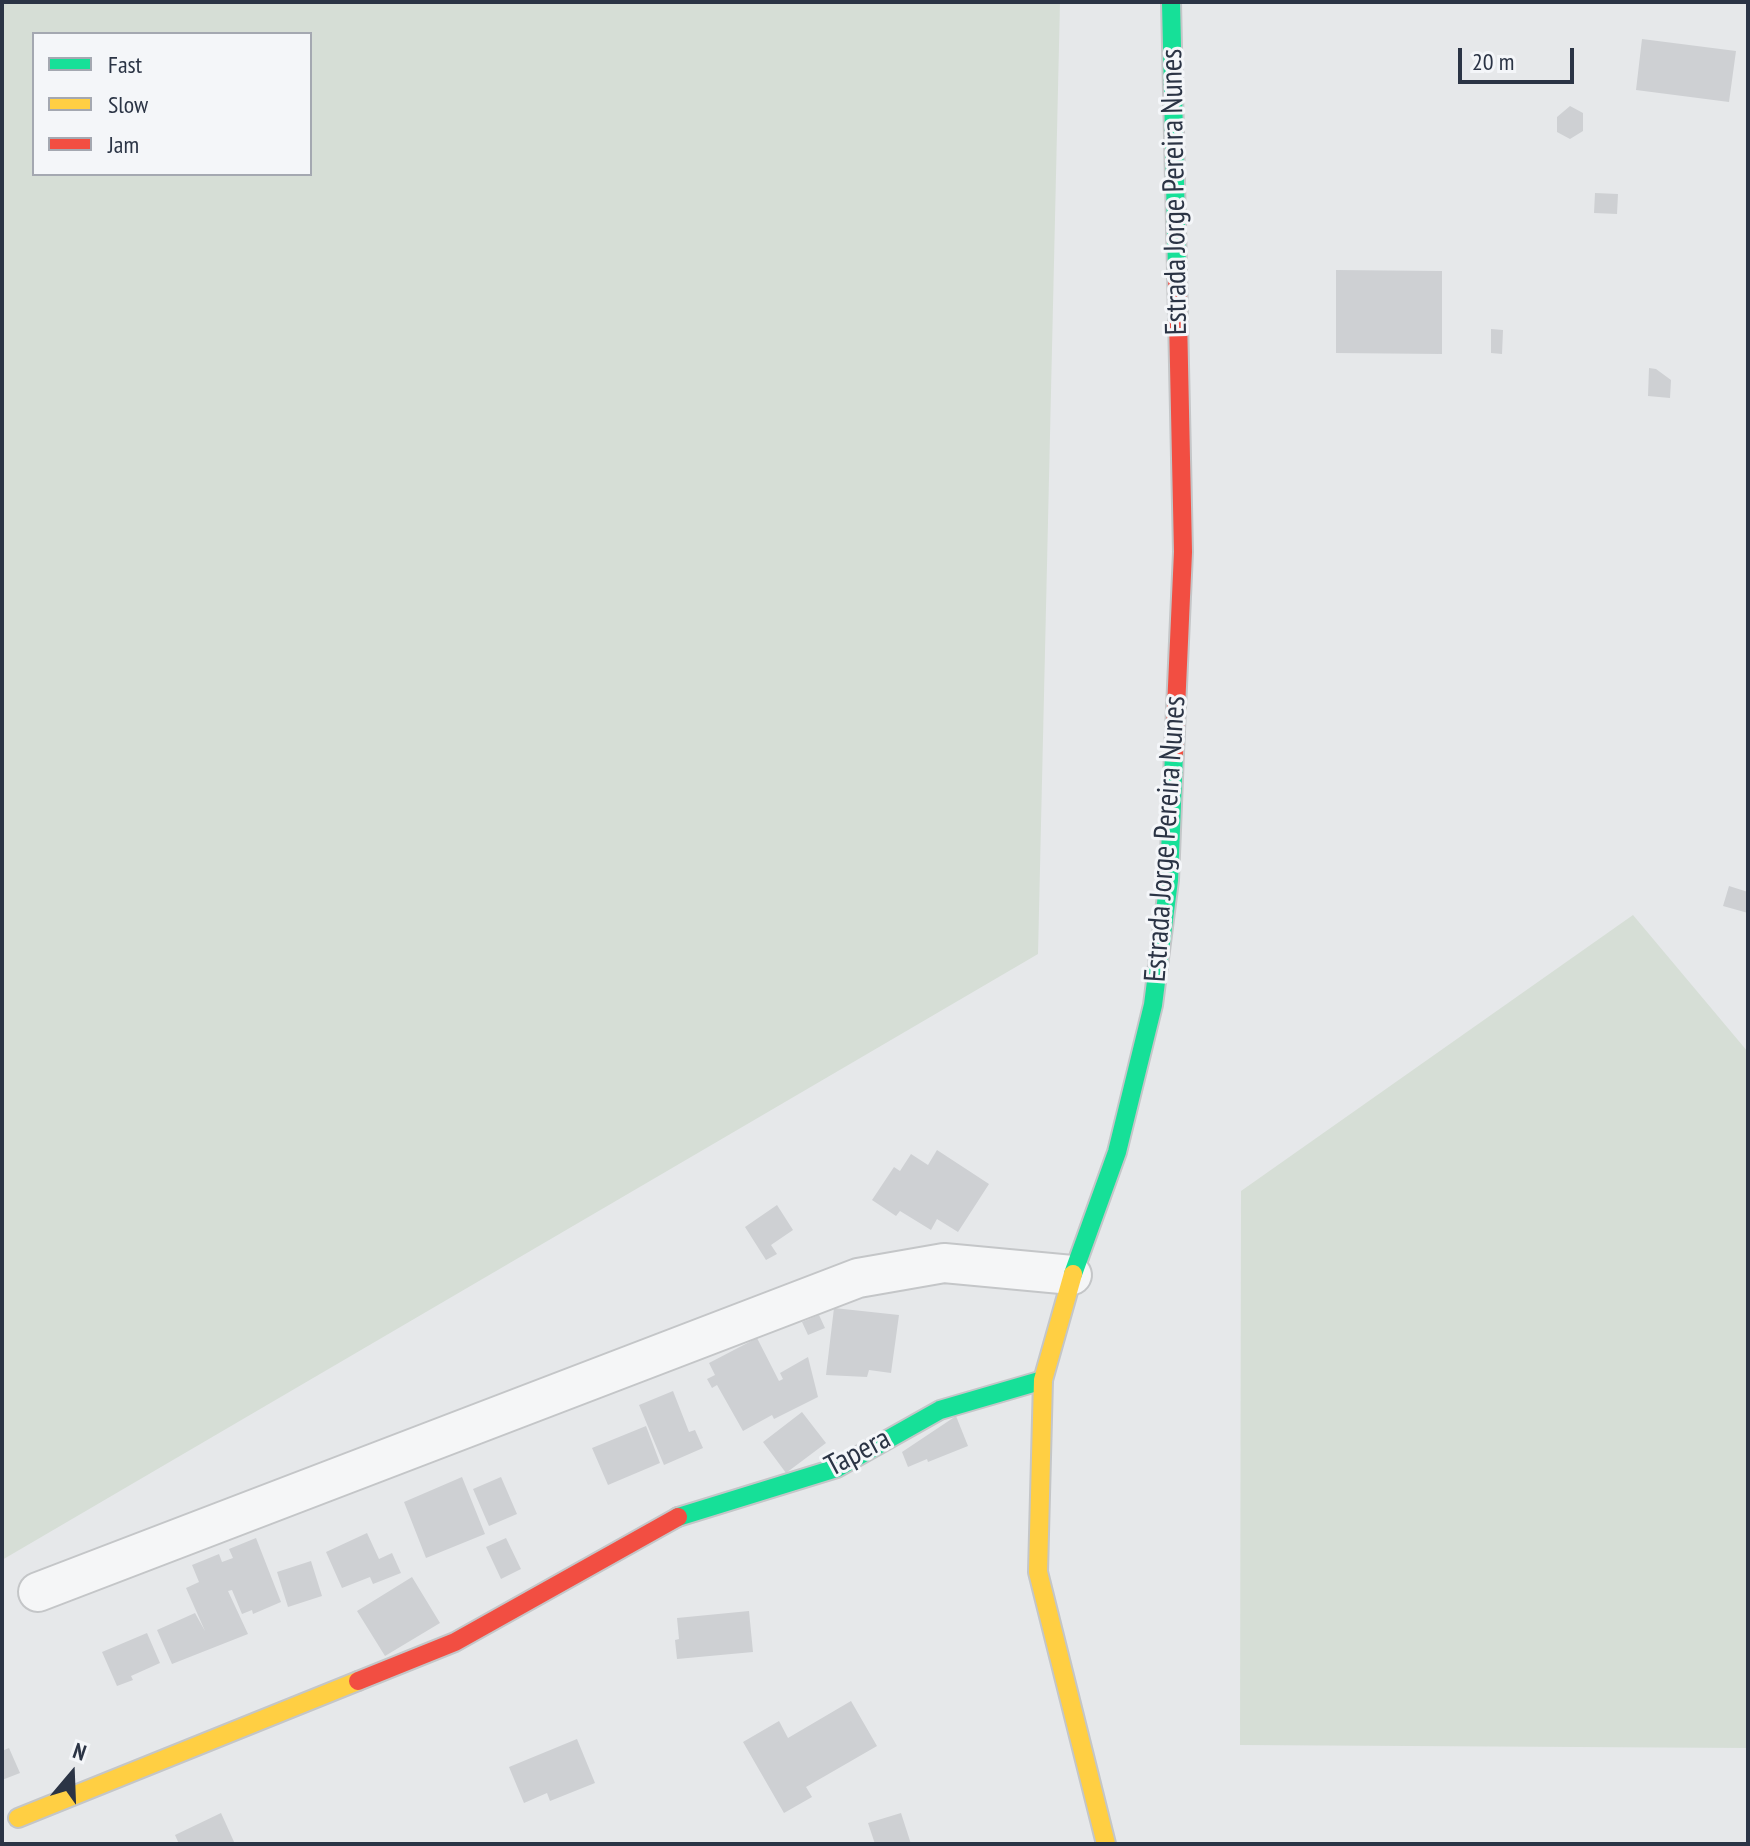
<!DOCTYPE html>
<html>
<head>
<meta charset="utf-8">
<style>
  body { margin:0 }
  #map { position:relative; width:1750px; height:1846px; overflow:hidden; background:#e6e8ea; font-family:"PT Sans Narrow",sans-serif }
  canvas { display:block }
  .frame { position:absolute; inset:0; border:4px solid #2b3445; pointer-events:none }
  .legend { position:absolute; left:32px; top:32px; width:280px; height:144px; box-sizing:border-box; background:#f4f6f9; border:2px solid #a4a8b1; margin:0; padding:10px 14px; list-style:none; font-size:24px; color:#2b3445 }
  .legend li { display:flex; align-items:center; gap:16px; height:40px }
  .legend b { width:40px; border:2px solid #a4a8b1 }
  .north { position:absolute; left:32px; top:1734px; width:80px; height:80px; -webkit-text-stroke:6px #f4f6f9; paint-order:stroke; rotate:19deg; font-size:22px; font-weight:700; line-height:32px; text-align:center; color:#2b3445 }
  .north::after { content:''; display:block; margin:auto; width:28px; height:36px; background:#2b3445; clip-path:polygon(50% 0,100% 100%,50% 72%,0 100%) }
  .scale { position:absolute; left:1458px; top:48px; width:116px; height:36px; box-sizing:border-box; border:4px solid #2b3445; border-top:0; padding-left:10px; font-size:24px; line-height:28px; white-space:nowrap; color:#2b3445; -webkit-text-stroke:6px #f4f6f9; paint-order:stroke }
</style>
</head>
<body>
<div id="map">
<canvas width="1750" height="1846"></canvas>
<div class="frame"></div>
<ul class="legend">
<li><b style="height:10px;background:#16e098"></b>Fast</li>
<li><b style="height:10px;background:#ffcf43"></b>Slow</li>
<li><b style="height:10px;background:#f24e42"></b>Jam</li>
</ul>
<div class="north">N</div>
<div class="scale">20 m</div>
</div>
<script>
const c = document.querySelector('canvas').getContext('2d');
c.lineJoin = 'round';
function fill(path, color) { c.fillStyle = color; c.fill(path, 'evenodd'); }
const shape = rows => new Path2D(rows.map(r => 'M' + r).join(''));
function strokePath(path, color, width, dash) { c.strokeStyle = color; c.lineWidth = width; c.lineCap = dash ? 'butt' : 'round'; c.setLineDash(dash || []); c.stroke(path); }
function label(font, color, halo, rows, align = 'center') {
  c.font = font + ' "PT Sans Narrow",sans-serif'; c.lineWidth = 6; c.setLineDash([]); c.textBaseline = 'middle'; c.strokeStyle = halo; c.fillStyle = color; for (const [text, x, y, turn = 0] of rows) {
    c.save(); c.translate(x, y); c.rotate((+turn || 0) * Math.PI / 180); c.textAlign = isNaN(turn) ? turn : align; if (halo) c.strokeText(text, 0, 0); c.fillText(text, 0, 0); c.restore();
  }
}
const green = shape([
  [2,2,1060,2,1038,954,2,1560],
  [34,34,310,34,310,174,34,174],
  [1633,915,1748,1052,1748,1748,1240,1745,1241,1191]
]);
const building = shape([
  [1642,39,1736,51,1729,102,1636,90],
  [1570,106,1583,113,1583,131,1570,139,1557,132,1557,117],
  [1595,193,1618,194,1617,214,1594,213],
  [1336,270,1442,271,1442,354,1336,353],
  [1491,329,1503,330,1502,354,1491,353],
  [1649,368,1656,369,1671,380,1670,398,1648,396],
  [1729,886,1748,892,1748,913,1723,906],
  [937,1150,989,1184,958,1232,937,1219,931,1230,900,1211,896,1216,872,1200,894,1167,900,1171,911,1154,928,1165],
  [777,1205,793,1230,771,1245,777,1254,766,1260,745,1227],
  [834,1308,899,1315,891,1373,869,1370,867,1377,826,1375],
  [819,1315,825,1328,808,1335,802,1322],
  [757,1338,779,1381,783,1379,780,1373,808,1357,818,1397,774,1419,772,1415,743,1431,717,1385,712,1388,707,1379,715,1375,709,1363],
  [673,1391,689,1432,695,1430,703,1448,664,1465,639,1405],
  [802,1412,826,1443,786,1473,763,1442],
  [956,1416,968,1446,928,1462,927,1459,908,1467,902,1452],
  [646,1426,660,1463,608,1485,592,1448],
  [462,1477,485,1534,426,1558,404,1502],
  [501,1477,517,1514,489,1526,473,1489],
  [367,1533,379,1559,392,1553,401,1573,373,1584,370,1577,342,1588,326,1552],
  [256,1538,281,1602,253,1614,252,1610,242,1614,232,1590,228,1591,248,1634,172,1664,157,1630,195,1613,205,1631,186,1588,199,1582,192,1565,219,1554,222,1562,233,1558,229,1549],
  [506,1538,521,1569,501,1579,486,1547],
  [311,1561,322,1596,288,1607,277,1572],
  [412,1577,440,1623,385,1656,357,1611],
  [749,1611,753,1652,677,1659,675,1640,679,1639,677,1618],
  [147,1633,160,1663,131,1676,133,1680,117,1686,102,1652],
  [851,1701,877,1746,806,1787,812,1797,784,1813,743,1742,779,1721,788,1738],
  [577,1739,595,1783,550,1801,547,1793,524,1803,509,1767],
  [9,1748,20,1773,2,1780,2,1751],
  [221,1813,235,1844,179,1844,175,1835],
  [901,1813,911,1844,875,1844,868,1823]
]);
const street = shape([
  [38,1592,858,1278,944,1263,1072,1275]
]);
const fast = shape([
  [1171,2,1177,271],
  [1073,1274,1117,1152,1153,1005,1169,880,1174,753],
  [678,1517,837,1468,940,1410,1043,1380]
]);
const slow = shape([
  [1073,1274,1043,1380,1038,1572,1106,1844],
  [18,1818,358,1681]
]);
const jam = shape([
  [1174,753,1183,552,1177,271],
  [358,1681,455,1642,678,1517]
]);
const streetNames = [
  ["Estrada Jorge Pereira Nunes",1175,192,-91],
  ["Estrada Jorge Pereira Nunes",1166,839,-86],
  ["Tapera",858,1453,-28]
];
fill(green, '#d6ded6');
fill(building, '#ced0d3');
strokePath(street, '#c4c6c8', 42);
strokePath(fast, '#c4c6c8', 22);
strokePath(slow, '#c4c6c8', 22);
strokePath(jam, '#c4c6c8', 22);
strokePath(street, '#f5f6f7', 38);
strokePath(fast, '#16e098', 18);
strokePath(slow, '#ffcf43', 18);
strokePath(jam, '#f24e42', 18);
label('30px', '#2b3445', '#f4f6f9', streetNames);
</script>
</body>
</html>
